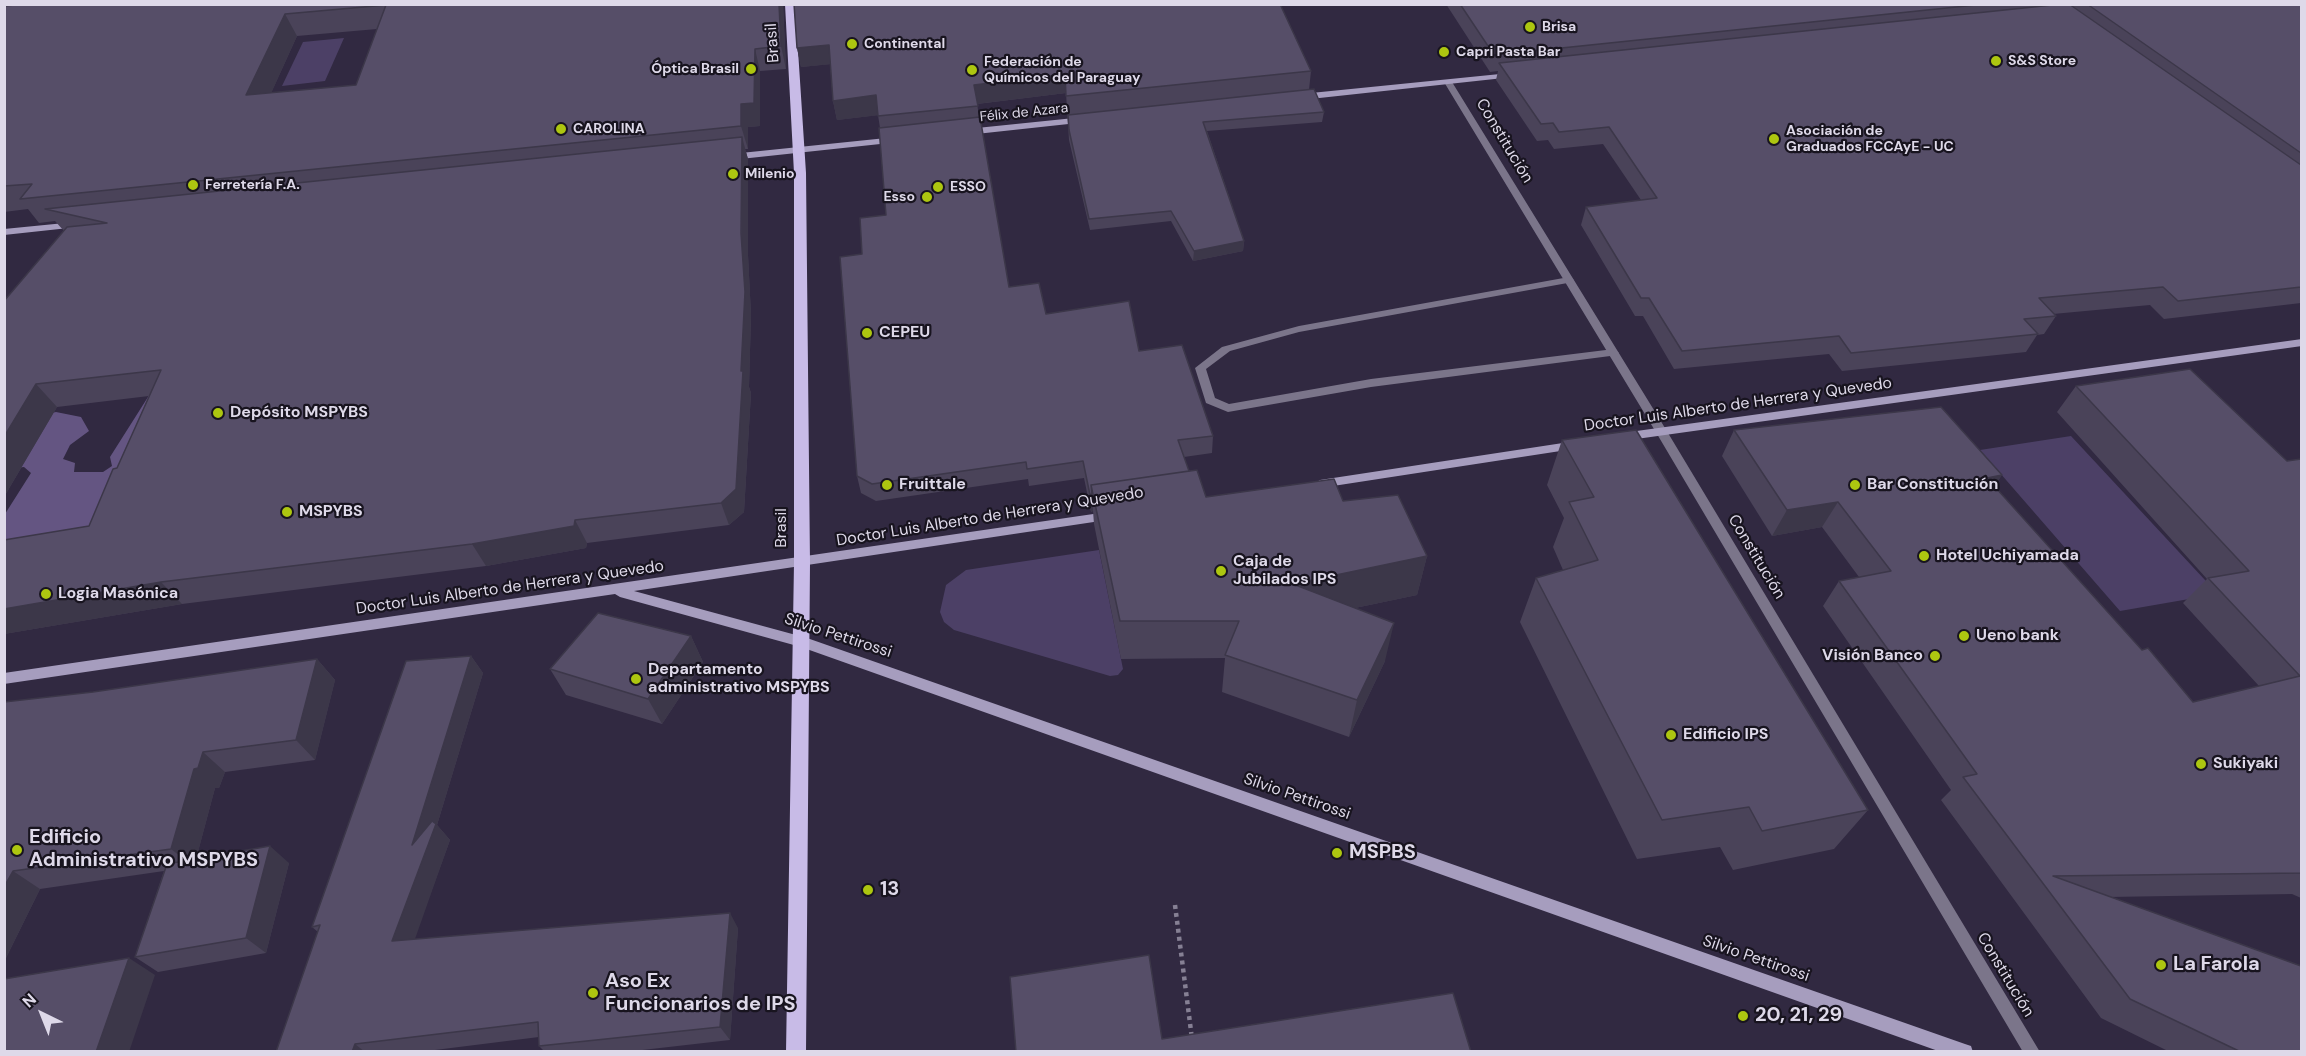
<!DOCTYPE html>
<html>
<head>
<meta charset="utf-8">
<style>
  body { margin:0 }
  #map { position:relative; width:2306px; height:1056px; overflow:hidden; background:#312941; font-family:"DM Sans",sans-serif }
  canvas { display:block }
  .frame { position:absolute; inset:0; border:6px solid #ded9e9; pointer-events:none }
  .north { position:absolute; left:12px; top:984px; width:60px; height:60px; -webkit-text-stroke:4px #18141f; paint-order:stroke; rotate:317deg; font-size:16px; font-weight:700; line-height:24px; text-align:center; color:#ded9e9 }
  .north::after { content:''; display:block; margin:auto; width:21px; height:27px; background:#ded9e9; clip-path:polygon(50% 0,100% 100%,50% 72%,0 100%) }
</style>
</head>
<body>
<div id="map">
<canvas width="2306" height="1056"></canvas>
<div class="frame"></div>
<div class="north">N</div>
</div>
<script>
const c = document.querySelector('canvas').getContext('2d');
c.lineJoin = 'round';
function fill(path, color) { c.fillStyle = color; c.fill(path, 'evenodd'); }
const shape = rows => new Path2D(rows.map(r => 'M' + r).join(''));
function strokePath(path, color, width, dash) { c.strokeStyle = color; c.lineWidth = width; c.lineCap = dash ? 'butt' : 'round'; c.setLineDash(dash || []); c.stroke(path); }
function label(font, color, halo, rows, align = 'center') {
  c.font = font + ' "DM Sans",sans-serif'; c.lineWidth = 4.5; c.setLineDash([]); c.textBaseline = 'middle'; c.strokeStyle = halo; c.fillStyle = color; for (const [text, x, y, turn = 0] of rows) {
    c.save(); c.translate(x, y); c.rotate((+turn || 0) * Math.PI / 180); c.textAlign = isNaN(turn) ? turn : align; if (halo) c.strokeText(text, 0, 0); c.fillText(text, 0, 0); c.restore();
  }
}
const green = shape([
  [344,38,325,81,282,86,303,42],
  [2071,436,2218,594,2120,611,1980,450],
  [1099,550,1123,669,1118,675,1110,676,954,630,944,622,940,612,946,585,966,570]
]);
const forest = shape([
  [162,310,140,516,5,552,5,514,31,473,24,467,6,469,4,429,26,419,56,412,81,417,89,431,70,445,63,459,75,463,74,472,103,472,112,466,110,457,148,397]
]);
const path = shape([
  [1175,905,1192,1039]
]);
const lane = shape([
  [1569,277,1574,280,1573,282,1299,332,1230,351,1206,369,1215,398,1229,404,1371,379,1614,349,1619,353,1618,355,1371,387,1228,412,1206,403,1195,368,1222,347,1299,326,1569,277]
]);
const street = shape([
  [1445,80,1452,82,1665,428,2040,1052,2023,1052,1657,434,1444,82,1445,80]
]);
const secondary = shape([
  [1510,73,1514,75,1513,77,1301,100,1297,97,1301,94,1510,73],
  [1084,117,1087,118,1087,122,967,135,963,132,967,129,1084,117],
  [896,137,900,140,899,142,731,160,727,157,731,154,896,137],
  [75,222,80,225,78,227,4,235,4,229,75,222],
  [2302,339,2302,346,1622,441,1616,437,1622,433,2302,339],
  [1576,441,1580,442,1582,445,1580,448,1320,488,1314,484,1320,480,1576,441],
  [1107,512,1113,516,1107,520,634,591,807,638,1965,1044,1971,1046,1973,1052,1941,1052,801,647,620,597,615,594,4,684,4,673,1107,512]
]);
const primary = shape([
  [785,4,795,4,806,173,810,563,806,1052,786,1052,794,563,794,173,785,4]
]);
const wall = shape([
  [4,4,783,4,786,69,760,71,760,126,748,127,748,149,745,149,748,159,748,255,751,315,749,387,751,393,744,512,729,525,587,543,586,548,486,566,182,604,4,634,4,540,89,526,117,468,149,396,57,407,4,497,64,231,55,221,39,223,28,209,4,212],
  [377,29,356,85,271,93,297,36],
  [1446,4,2301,4,2301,303,2164,319,2150,305,2053,314,2056,316,2044,334,2037,335,2026,352,1842,371,1829,354,1674,369,1643,316,1635,316,1581,225,1586,207,1641,200,1603,144,1554,149,1548,140,1537,141,1496,80,1498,71,1490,72],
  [797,48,1311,71,1309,90,1324,112,1322,122,1207,131,1244,241,1243,251,1193,261,1171,221,1090,230,1069,140,1066,93,977,104,1009,287,1046,314,1139,351,1213,436,1212,453,1184,457,1189,471,1206,497,1343,501,1427,556,1417,595,1355,608,1385,661,1349,737,1222,692,1225,658,1121,659,1094,524,1093,511,1091,512,1084,478,1029,486,1028,479,876,501,861,493,857,476,862,254,886,215,880,128,878,115,837,120,833,101,830,64,801,67],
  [2076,386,2287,461,2301,459,2301,898,2292,894,2109,897,2301,1052,2170,1052,2101,1018,1941,800,1951,790,1823,606,1839,581,1859,577,1822,527,1772,536,1722,456,1734,430,2002,475,1994,486,2142,650,2193,702,2259,686,2183,603,2207,579,2057,412],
  [1562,440,1868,810,1834,849,1733,870,1720,847,1637,859,1520,622,1536,578,1563,570,1553,547,1564,518,1547,485],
  [691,636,703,662,662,724,566,695,550,669],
  [471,656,483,673,437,825,450,840,414,939,738,928,730,1040,625,1052,545,1052,539,1046,539,1037,419,1052,276,1052,318,932,312,927],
  [317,659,335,680,315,760,225,772,219,788,215,788,196,859,289,863,266,953,158,972,135,957,164,871,40,889,4,962,4,702,93,692]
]);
const shadedWall = shape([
  [4,4,195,4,4,22],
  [779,4,783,4,786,69,781,46],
  [285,14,297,36,260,118,246,95],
  [829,45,833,64,801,67,797,48],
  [755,49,760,71,760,126,748,127,748,149,741,126,741,104],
  [1065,74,1066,93,976,104,974,85],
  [876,95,880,115,837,120,833,101],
  [742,137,748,159,748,255,751,315,749,387,751,393,744,512,729,525,721,503,741,371],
  [1244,241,1243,251,1193,261,1194,251],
  [36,384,57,407,4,497,4,437],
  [2002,475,1983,501,1987,478],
  [1092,494,1093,511,1091,512,1090,495],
  [1838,502,1822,527,1772,536,1787,510],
  [575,520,587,543,586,548,486,566,472,544],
  [1427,556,1417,595,1288,622,1293,584],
  [161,582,182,604,4,634,4,609],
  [1394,623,1385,661,1349,737,1357,700],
  [691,636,703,662,662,724,648,699],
  [471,656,483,673,437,825,450,840,409,956,392,941,412,845],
  [317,659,335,680,315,760,296,740],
  [203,752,225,772,219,788,215,788,194,867,171,849,194,769],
  [270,846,289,863,266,953,246,938],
  [13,871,40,889,4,962,4,887],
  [730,913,738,928,730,1040,720,1027],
  [129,958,155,975,129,1052,96,1052],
  [355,1044,365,1052,352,1052]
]);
const building = shape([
  [26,4,779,4,781,46,755,49,754,103,741,104,741,126,20,199,32,184,4,186,4,6,26,4],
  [386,5,356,85,246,95,285,14,386,5],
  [794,4,1280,4,1311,71,1066,96,1065,74,974,85,978,106,878,116,876,95,833,101,829,45,797,48,794,4],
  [1460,4,1985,4,1494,55,1460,4],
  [2062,4,2069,4,2301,165,2301,287,2178,301,2163,287,2039,298,2056,316,2024,319,2038,334,1851,353,1839,336,1682,351,1649,298,1641,298,1586,207,1657,198,1609,127,1559,132,1553,123,1541,124,1499,63,2062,4],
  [2087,4,2301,4,2301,153,2087,4],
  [1314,89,1324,112,1203,122,1244,241,1194,251,1171,211,1089,219,1069,130,1068,115,1314,89],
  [980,117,1009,287,1039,283,1046,314,1129,301,1139,351,1182,345,1213,436,1178,440,1189,471,1091,485,1092,494,1090,495,1083,461,1027,469,1026,462,872,484,857,476,840,257,862,254,860,218,886,215,879,128,980,117],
  [742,137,741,233,745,292,741,371,743,371,736,489,721,503,575,520,574,526,472,544,161,582,4,609,4,540,89,526,113,469,117,468,161,370,36,384,4,437,4,301,67,227,107,223,45,209,742,137],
  [2190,369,2287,461,2301,459,2301,873,2053,876,2301,966,2301,1052,2241,1052,2130,999,1963,777,1977,774,1839,581,1891,571,1838,502,1787,510,1734,430,1941,407,2002,475,1987,478,2142,650,2148,648,2193,702,2300,676,2208,578,2249,571,2076,386,2190,369],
  [1636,430,1868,810,1762,831,1749,807,1662,820,1536,578,1598,560,1569,502,1594,497,1562,440,1636,430],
  [1197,470,1206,497,1334,479,1343,501,1398,495,1427,556,1293,584,1394,623,1357,700,1225,655,1239,621,1120,621,1091,485,1197,470],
  [598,613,691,636,648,699,550,669,598,613],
  [471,656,412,845,432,821,436,824,392,941,730,913,720,1027,539,1046,538,1022,355,1044,352,1052,276,1052,320,925,312,927,406,661,471,656],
  [317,659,296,740,203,752,198,768,194,769,171,849,13,871,4,887,4,702,93,692,317,659],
  [270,846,246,938,135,957,167,864,270,846],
  [1149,955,1162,1039,1453,993,1471,1052,1016,1052,1010,977,1149,955],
  [129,958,96,1052,4,1052,4,979,129,958]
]);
const markers = [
  [1530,27,6,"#adc610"],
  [852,44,6,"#adc610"],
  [1444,52,6,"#adc610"],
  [1996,61,6,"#adc610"],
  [751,69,6,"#adc610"],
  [972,70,6,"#adc610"],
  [561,129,6,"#adc610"],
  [1774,139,6,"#adc610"],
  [733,174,6,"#adc610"],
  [193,185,6,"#adc610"],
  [938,187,6,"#adc610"],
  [927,197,6,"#adc610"],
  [867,333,6,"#adc610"],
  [218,413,6,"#adc610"],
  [887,485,6,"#adc610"],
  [1855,485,6,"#adc610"],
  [287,512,6,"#adc610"],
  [1924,556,6,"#adc610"],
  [1221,571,6,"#adc610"],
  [46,594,6,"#adc610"],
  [1964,636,6,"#adc610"],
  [1935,656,6,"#adc610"],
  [636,679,6,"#adc610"],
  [1671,735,6,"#adc610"],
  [2201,764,6,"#adc610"],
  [17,850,6,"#adc610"],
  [1337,853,6,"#adc610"],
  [868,890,6,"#adc610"],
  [2161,965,6,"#adc610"],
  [593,993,6,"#adc610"],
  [1743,1016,6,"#adc610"]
];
const farPoinames = [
  ["Brisa",1542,27],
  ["Continental",864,44],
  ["Capri Pasta Bar",1456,52],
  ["S&S Store",2008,61],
  ["Federación de",984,62],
  ["Químicos del Paraguay",984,78],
  ["Óptica Brasil",739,69,"right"],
  ["CAROLINA",573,129],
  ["Asociación de",1786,131],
  ["Graduados FCCAyE - UC",1786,147],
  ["Milenio",745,174],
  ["Ferretería F.A.",205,185],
  ["ESSO",950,187],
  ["Esso",915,197,"right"]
];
const farStreetnames = [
  ["Félix de Azara",1024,113,-6]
];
const streetNames = [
  ["Brasil",773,43,-94],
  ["Constitución",1504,141,59],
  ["Doctor Luis Alberto de Herrera y Quevedo",1738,405,-8],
  ["Doctor Luis Alberto de Herrera y Quevedo",990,517,-9],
  ["Brasil",782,528,-90],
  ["Constitución",1756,557,59],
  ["Doctor Luis Alberto de Herrera y Quevedo",510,588,-8],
  ["Silvio Pettirossi",838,636,18],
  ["Silvio Pettirossi",1297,797,19],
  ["Silvio Pettirossi",1756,959,19],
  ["Constitución",2005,975,59]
];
const poiNames = [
  ["CEPEU",879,333],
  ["Depósito MSPYBS",230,413],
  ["Fruittale",899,485],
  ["Bar Constitución",1867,485],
  ["MSPYBS",299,512],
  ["Hotel Uchiyamada",1936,556],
  ["Caja de",1233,562],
  ["Jubilados IPS",1233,580],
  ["Logia Masónica",58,594],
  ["Ueno bank",1976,636],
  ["Visión Banco",1923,656,"right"],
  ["Departamento",648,670],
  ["administrativo MSPYBS",648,688],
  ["Edificio IPS",1683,735],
  ["Sukiyaki",2213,764]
];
const nearPoinames = [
  ["Edificio",29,838],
  ["Administrativo MSPYBS",29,861],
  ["MSPBS",1349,853],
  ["13",880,890],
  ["La Farola",2173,965],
  ["Aso Ex",605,982],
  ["Funcionarios de IPS",605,1005],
  ["20, 21, 29",1755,1016]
];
fill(green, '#4c4066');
fill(forest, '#645582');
strokePath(path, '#868094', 4.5, [4, 4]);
fill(lane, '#7b758a');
fill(street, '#7b758a');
fill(secondary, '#a69dbe');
fill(primary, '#c8bbe7');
fill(wall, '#4a4359');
fill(shadedWall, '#3c3749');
fill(building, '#564e68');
strokePath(building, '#3c3749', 1.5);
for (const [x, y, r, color] of markers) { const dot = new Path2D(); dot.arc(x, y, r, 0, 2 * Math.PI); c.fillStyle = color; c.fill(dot); strokePath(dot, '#18141f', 2); }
label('bold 14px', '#ded9e9', '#18141f', farPoinames, 'left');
label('14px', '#ded9e9', '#18141f', farStreetnames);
label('16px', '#ded9e9', '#18141f', streetNames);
label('bold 16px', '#ded9e9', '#18141f', poiNames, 'left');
label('bold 20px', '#ded9e9', '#18141f', nearPoinames, 'left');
</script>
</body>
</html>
